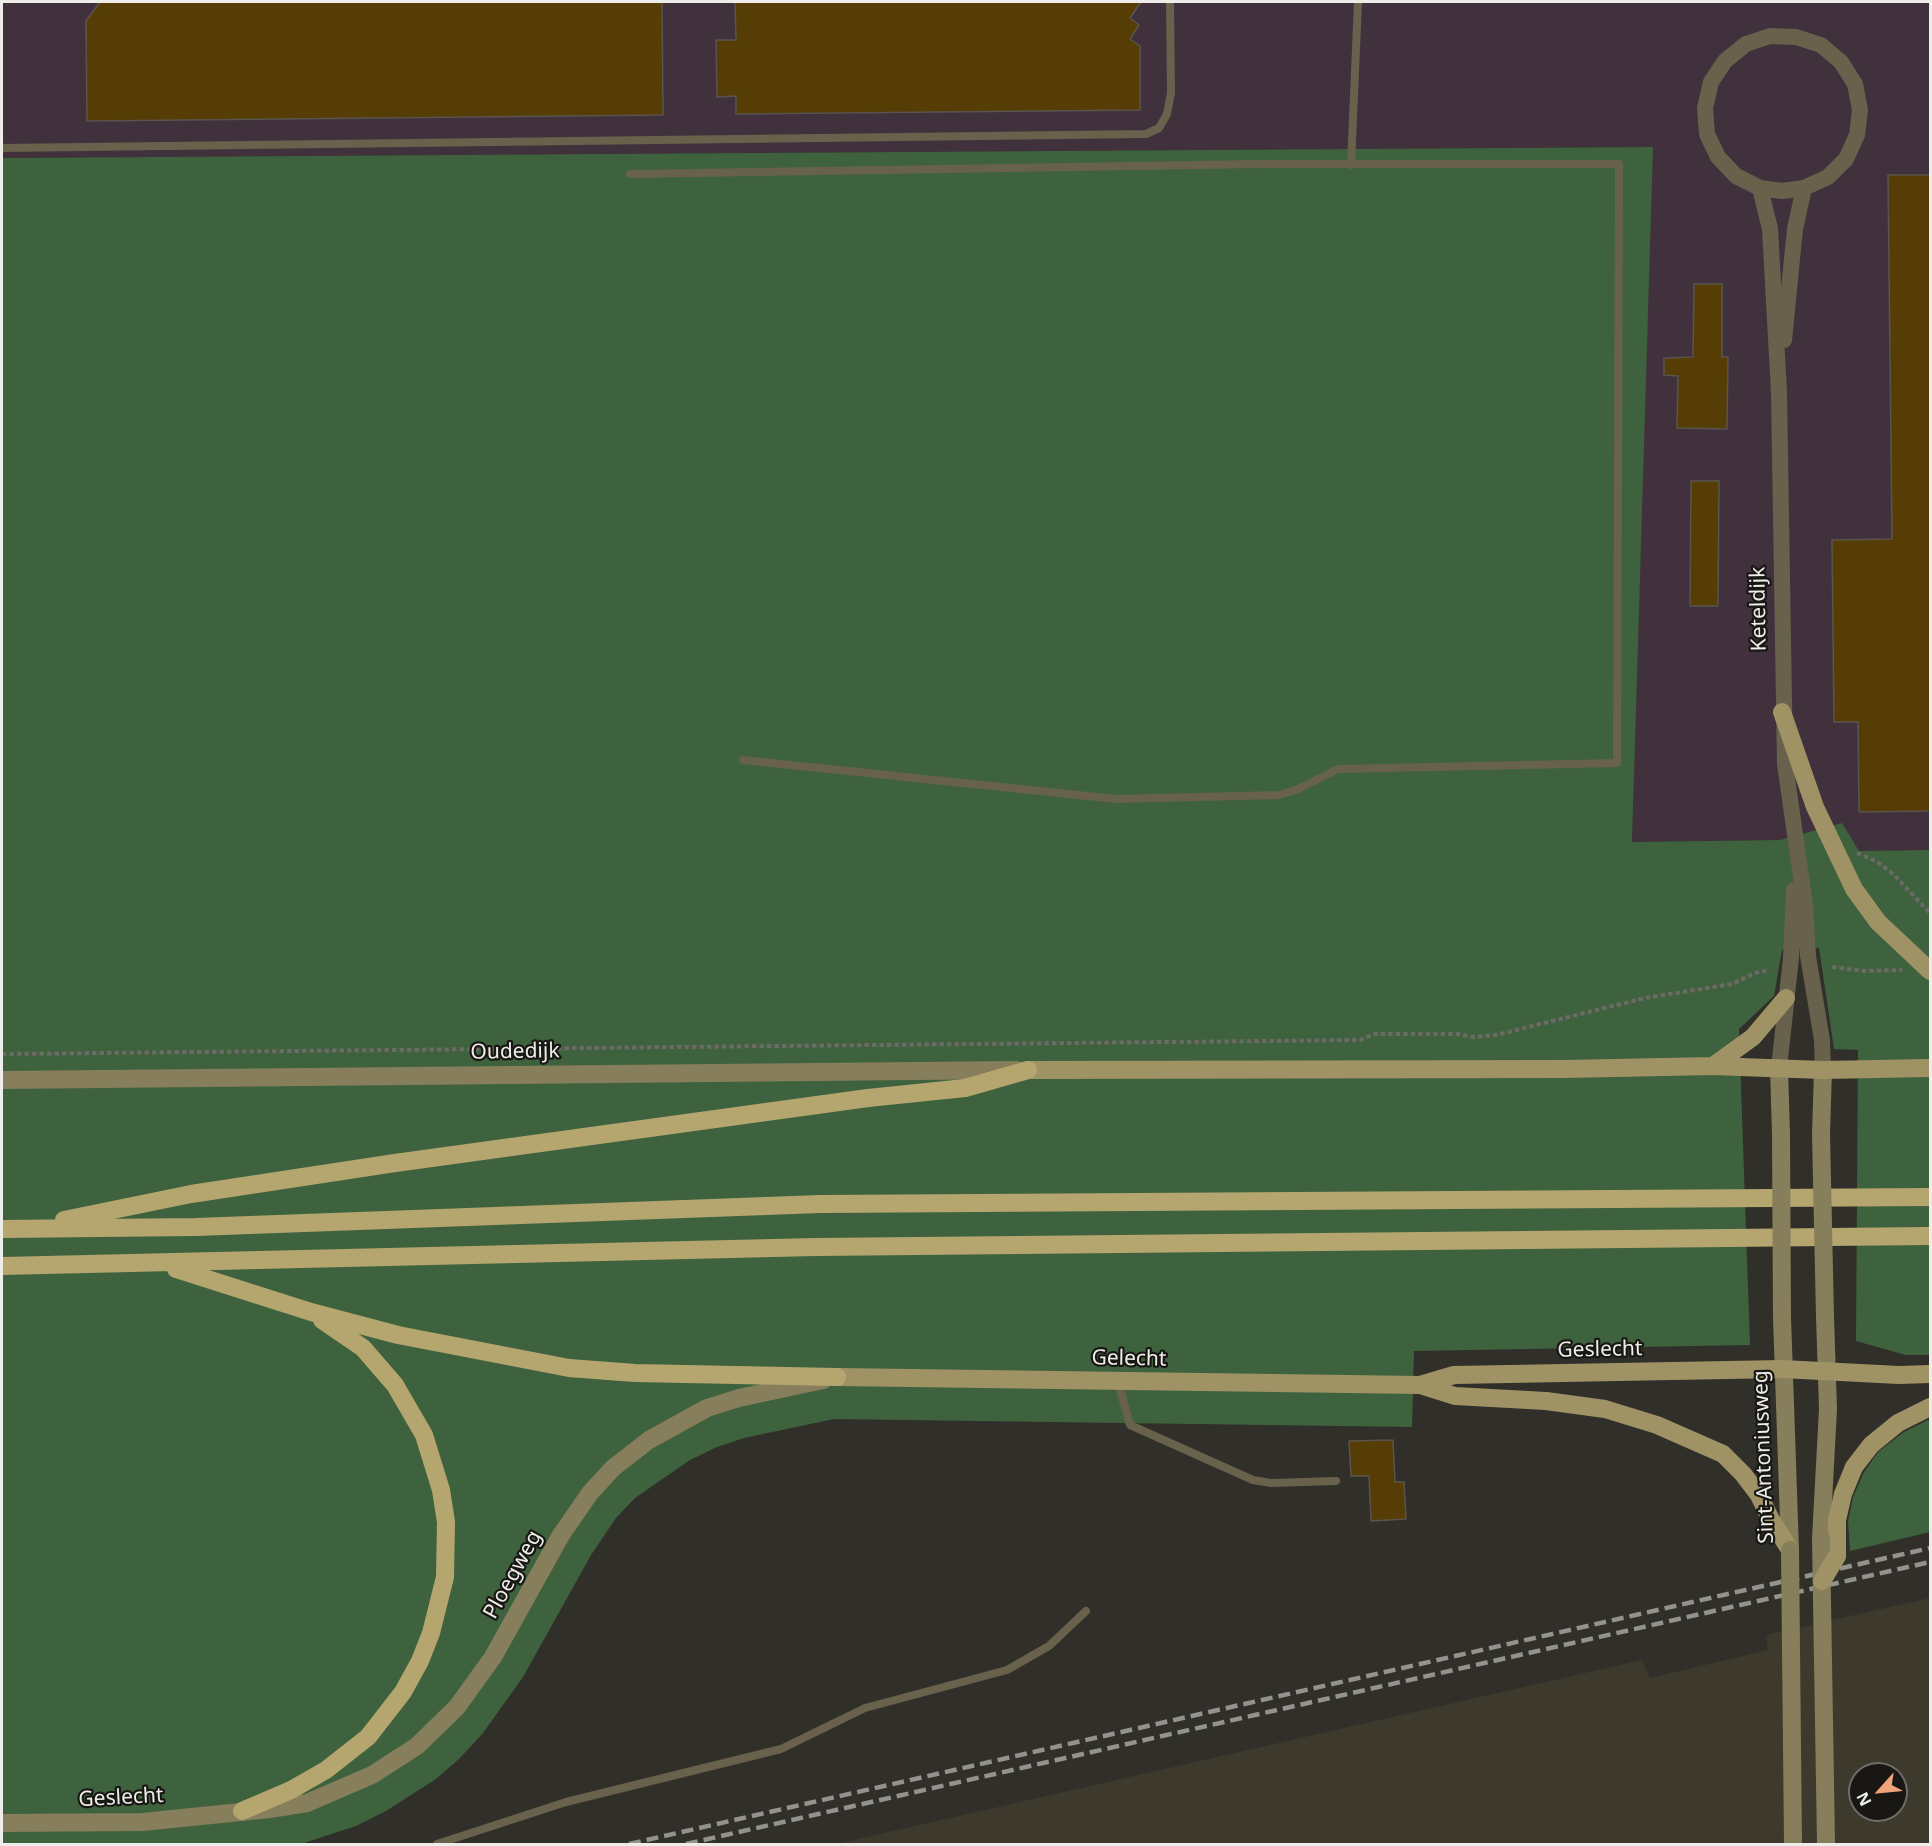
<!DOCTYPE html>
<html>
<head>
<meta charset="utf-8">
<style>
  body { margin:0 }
  #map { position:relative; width:1932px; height:1846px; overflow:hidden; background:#312f29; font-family:"Noto Sans",sans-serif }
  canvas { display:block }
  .frame { position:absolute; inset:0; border:3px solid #eeede9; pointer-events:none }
  .north { position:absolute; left:1848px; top:1762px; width:60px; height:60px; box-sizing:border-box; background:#181714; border:2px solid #6e6d69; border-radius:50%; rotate:243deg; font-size:16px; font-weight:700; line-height:24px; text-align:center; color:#eeede9 }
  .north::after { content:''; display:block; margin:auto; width:21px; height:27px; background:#f0a27a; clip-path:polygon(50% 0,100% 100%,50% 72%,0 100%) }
</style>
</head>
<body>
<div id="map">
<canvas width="1932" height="1846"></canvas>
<div class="frame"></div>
<div class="north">N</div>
</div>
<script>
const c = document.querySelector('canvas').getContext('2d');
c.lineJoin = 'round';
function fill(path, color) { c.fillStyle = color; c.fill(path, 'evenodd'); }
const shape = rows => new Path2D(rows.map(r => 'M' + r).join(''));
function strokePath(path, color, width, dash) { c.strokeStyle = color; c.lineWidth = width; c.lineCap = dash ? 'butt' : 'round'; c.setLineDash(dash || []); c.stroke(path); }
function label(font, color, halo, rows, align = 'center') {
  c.font = font + ' "Noto Sans",sans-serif'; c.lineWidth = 4.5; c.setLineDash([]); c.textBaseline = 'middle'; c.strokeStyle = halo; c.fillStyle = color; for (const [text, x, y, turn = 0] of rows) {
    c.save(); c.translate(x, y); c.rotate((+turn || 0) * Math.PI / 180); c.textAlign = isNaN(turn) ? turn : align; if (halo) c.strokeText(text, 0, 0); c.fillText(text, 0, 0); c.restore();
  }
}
const industrial = shape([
  [2,2,1930,2,1930,850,1858,851,1842,823,1780,840,1632,842,1652,147,2,158]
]);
const built = shape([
  [1930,1598,1930,1844,836,1844,1642,1660,1650,1678,1768,1650,1766,1635],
  [1860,1774,1896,1774,1896,1810,1860,1810]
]);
const green = shape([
  [1653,147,1632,842,1780,840,1842,823,1859,851,1930,850,1930,1355,1906,1355,1856,1341,1858,1050,1834,1049,1819,948,1782,950,1774,996,1739,1029,1750,1345,1414,1351,1412,1427,834,1419,744,1438,717,1447,690,1460,635,1498,616,1518,591,1555,523,1677,483,1733,460,1758,436,1779,386,1811,356,1826,301,1844,2,1844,2,158],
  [1930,1419,1930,1532,1850,1551,1848,1521,1853,1497,1864,1472,1878,1452,1904,1432]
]);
const building = shape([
  [100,2,662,2,663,115,87,121,86,21,100,2],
  [735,2,1141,2,1130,18,1139,25,1130,39,1140,46,1140,110,736,114,736,96,717,97,716,40,736,40,735,2],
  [1888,175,1930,175,1930,811,1859,812,1858,722,1834,722,1832,540,1892,539,1888,175],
  [1694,284,1722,284,1722,357,1728,357,1727,429,1677,428,1678,376,1664,375,1664,358,1693,357,1694,284],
  [1691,481,1719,481,1718,606,1690,606,1691,481],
  [1393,1440,1395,1482,1404,1482,1406,1519,1371,1521,1369,1476,1351,1476,1349,1441,1393,1440]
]);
const path = shape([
  [1857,853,1876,861,1892,873,1930,913],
  [1832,967,1864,971,1902,970],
  [2,1054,1360,1040,1374,1034,1457,1034,1474,1037,1496,1035,1645,998,1732,984,1755,973,1769,970]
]);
const lane = shape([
  [2,148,1146,134,1159,128,1167,114,1171,93,1170,2],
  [1351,165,1358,2],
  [630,174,1259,164,1619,164,1617,763,1338,769,1296,790,1279,795,1116,799,743,760],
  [1118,1382,1130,1425,1253,1480,1271,1483,1336,1481],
  [437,1844,566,1802,781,1749,865,1708,1007,1670,1049,1646,1086,1611]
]);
const street = shape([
  [1760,188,1782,191,1804,188,1828,177,1846,159,1857,135,1860,110,1855,84,1841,62,1821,45,1796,37,1770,36,1746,44,1725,61,1711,82,1705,108,1707,134,1718,157,1736,176,1760,188,1770,229,1779,392,1785,764,1805,905,1808,956,1822,1040,1823,1070],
  [1784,340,1795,229,1804,188],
  [1779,1068,1791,958,1794,890]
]);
const secondary = shape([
  [1779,1068,1781,1134],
  [2,1080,1017,1070],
  [1821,1134,1823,1070],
  [1782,1317,1790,1550],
  [1821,1539,1828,1409,1825,1317],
  [2,1823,143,1822,270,1809,307,1803,372,1775,417,1746,457,1707,493,1657,561,1535,590,1493,613,1468,649,1440,707,1408,739,1398,823,1380]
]);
const primary = shape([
  [1782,712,1815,807,1854,889,1878,922,1930,971],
  [1713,1066,1753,1037,1786,998],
  [1028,1070,1565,1069,1713,1066,1823,1070,1930,1068],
  [837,1377,1420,1385,1455,1396,1546,1401,1605,1409,1657,1425,1723,1454,1743,1474,1759,1495,1770,1518,1790,1550],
  [1420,1385,1454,1375,1782,1369,1899,1375,1930,1374],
  [1837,1556,1837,1520,1843,1494,1854,1467,1871,1445,1898,1423,1930,1407]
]);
const highway = shape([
  [64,1220,191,1194,395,1163,868,1098,965,1088,1028,1070],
  [2,1229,196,1227,820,1204,1930,1197],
  [2,1266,816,1247,1930,1236],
  [176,1269,311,1312,398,1335,569,1368,635,1373,837,1377],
  [242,1811,291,1790,326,1770,368,1737,403,1692,420,1661,431,1633,445,1577,446,1522,441,1490,424,1435,395,1385,363,1348,322,1320]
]);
const rail = shape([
  [629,1844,1930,1548],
  [686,1844,1930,1562]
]);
const secondaryBridge = shape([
  [1781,1134,1782,1317],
  [1821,1134,1825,1317],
  [1821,1539,1826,1844],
  [1790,1550,1793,1844]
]);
const primaryBridge = shape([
  [1822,1581,1837,1556]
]);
const streetNames = [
  ["Keteldijk",1759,609,-91],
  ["Oudedijk",515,1052,-1],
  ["Geslecht",1600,1350,-1],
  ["Gelecht",1129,1359,1],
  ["Sint-Antoniusweg",1764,1457,-92],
  ["Ploegweg",513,1575,-61],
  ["Geslecht",121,1798,-3]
];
fill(industrial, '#41313d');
fill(built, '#3d392c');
fill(green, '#3f623e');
fill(building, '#563c05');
strokePath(building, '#59554e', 1.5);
strokePath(path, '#6c6a65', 4, [4.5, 3]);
strokePath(lane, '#68624c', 8);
strokePath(street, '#68624c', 16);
strokePath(secondary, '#877e5b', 18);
strokePath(primary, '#9f9366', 18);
strokePath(highway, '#b5a670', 18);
strokePath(rail, '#93928d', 4.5, [12, 6]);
strokePath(secondaryBridge, '#877e5b', 18);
strokePath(primaryBridge, '#9f9366', 18);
label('21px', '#eeede9', '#181714', streetNames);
</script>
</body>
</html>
